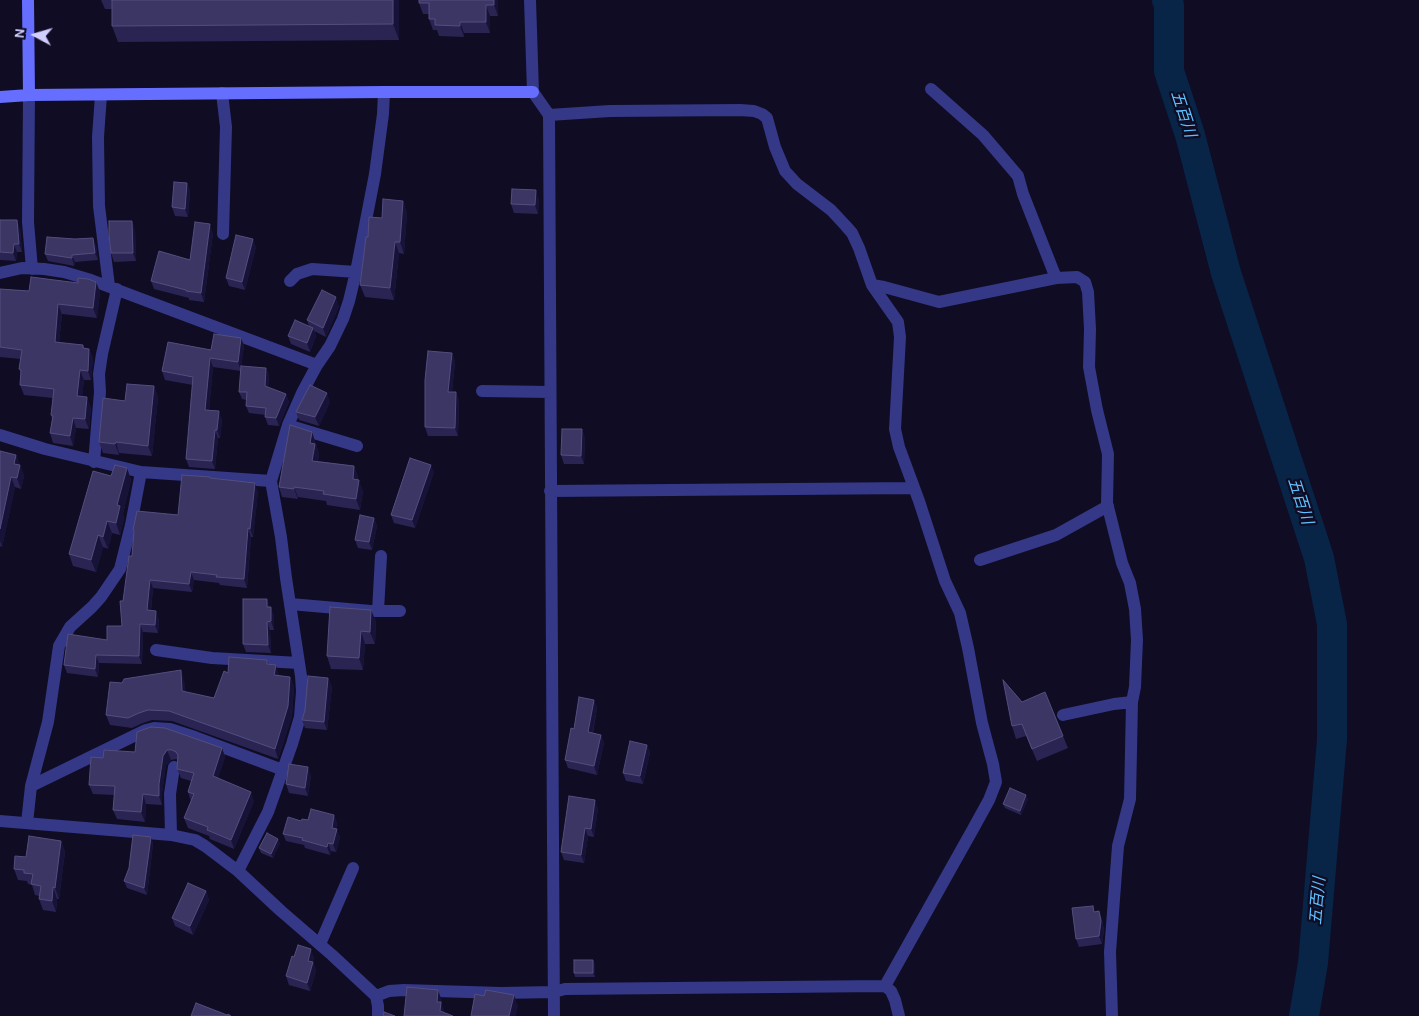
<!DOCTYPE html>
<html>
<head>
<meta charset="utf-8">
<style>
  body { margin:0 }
  #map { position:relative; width:1419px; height:1016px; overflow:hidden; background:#0f0c24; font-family:Karla,sans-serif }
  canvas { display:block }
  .north { position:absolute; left:10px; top:10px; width:50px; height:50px; -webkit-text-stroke:4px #0f0c24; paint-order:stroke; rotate:276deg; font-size:14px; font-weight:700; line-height:20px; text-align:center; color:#d1cfff }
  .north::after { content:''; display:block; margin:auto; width:18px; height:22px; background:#d1cfff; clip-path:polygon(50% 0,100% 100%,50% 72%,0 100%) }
</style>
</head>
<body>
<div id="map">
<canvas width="1419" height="1016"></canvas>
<div class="north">N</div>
</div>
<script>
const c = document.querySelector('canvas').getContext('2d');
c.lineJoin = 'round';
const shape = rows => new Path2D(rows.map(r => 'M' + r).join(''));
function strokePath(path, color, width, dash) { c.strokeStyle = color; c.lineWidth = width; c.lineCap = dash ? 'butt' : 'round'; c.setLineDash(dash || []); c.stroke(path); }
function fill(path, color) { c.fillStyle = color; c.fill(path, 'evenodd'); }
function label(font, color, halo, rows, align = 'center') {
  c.font = font + ' Karla,"Noto Sans JP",sans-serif'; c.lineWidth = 4.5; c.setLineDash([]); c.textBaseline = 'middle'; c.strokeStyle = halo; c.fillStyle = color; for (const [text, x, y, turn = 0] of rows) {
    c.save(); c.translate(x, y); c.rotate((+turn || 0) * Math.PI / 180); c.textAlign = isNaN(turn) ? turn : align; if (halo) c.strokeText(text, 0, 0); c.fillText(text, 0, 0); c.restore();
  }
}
const river = shape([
  [1167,0,1169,5,1169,71,1190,135,1226,273,1319,558,1332,624,1332,739,1313,963,1304,1016]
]);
const street = shape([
  [530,0,533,92,549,115,554,1016],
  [931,89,983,135,1018,176,1023,194,1056,278],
  [222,93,226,127,223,234],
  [29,95,28,222,32,269],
  [101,95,98,137,99,206,109,286],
  [0,273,22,268,44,269,64,272,91,280,317,365],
  [290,281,297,274,312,269,356,272],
  [872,285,884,287,939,302,1056,278,1077,277,1085,282,1088,292,1090,329,1089,367,1097,410,1108,454,1107,503,1122,563,1130,583,1135,609,1137,640,1135,687,1132,702,1130,799,1118,846,1110,952,1112,1016],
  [482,391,550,392],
  [294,427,357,446],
  [0,435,45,449,141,472,271,481,281,537,286,578,301,676,302,691,300,717,292,744,268,812,238,871],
  [94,462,100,392,99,374,102,354,117,289],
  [271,481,288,425,303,391,317,365,330,346,343,319,349,301,356,272,375,174,383,114,384,92],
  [550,491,914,488],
  [980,560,1056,535,1108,506],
  [290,604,371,611,400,611],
  [378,611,381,556],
  [156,650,212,658,299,663],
  [1063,715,1114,704,1132,702],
  [31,786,146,730,154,728,170,729,195,737,283,770],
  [0,821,171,835,195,840,205,846,238,871,281,911,332,955,376,996,378,1006,378,1016],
  [27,823,31,786,48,722,59,646,70,627,92,607,101,597,120,569,131,525,141,472],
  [171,835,170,794,174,767],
  [320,944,353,868],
  [885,986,891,991,895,1000,899,1016],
  [376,996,389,991,404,990,501,993,554,992,565,989,885,986,973,829,989,800,996,782,993,764,982,723,968,648,960,613,945,581,919,501,899,447,895,429,900,337,898,322,872,285,859,248,852,233,845,225,831,210,797,184,785,171,775,147,767,118,762,114,754,111,740,110,610,111,549,115]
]);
const secondary = shape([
  [28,0,29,95],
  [0,97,29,95,384,92,533,92]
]);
const wall = shape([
  [101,0,399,0,399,40,118,42,112,26,112,9,105,9],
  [419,0,498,0,498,16,490,16,490,33,464,33,464,37,439,36,437,30,433,30,429,19,429,14,423,14,419,3],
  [187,183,190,192,188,217,175,216,172,207],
  [539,199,538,214,514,213,511,204],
  [403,201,407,213,404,254,399,253,394,300,365,297,360,285,368,237,382,218],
  [0,220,20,228,22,252,17,252,16,261,0,260],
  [135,229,136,261,114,262,111,253],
  [213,233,204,302,189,300,189,298,154,289,151,281,190,260],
  [96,245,98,260,75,262,74,266,48,261,45,254],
  [256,247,245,290,229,286,226,278],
  [96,282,100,292,97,318,62,314,59,343,83,345,84,348,89,349,93,359,91,380,84,380,82,396,91,407,89,429,76,428,73,446,53,443,50,433,52,419,51,415,53,398,24,395,20,385,21,373,19,369,21,359,0,357,0,289,29,291,78,283],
  [339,306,326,337,314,331,316,336,310,352,291,344,288,336,309,326,307,320],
  [241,338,244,346,241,366,266,368,269,376,268,388,286,394,289,402,279,426,268,425,265,417,266,415,249,413,246,406,246,400,242,399,239,392,241,371,213,367,209,410,222,419,220,438,218,438,215,469,189,467,186,459,193,385,165,380,162,371],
  [452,353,455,362,452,392,459,400,458,436,428,436,425,427],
  [154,386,158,397,152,456,119,453,119,455,103,453,99,442,125,401],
  [330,402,319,426,299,420,296,412],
  [312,432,319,454,318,461,354,466,358,477,358,480,363,491,360,510,327,505,326,501,298,497,298,499,282,497,279,487],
  [585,437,584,464,564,464,561,455],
  [0,451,16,455,24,476,21,489,15,487,2,547,0,546],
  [127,468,131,480,123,514,124,518,120,535,112,533,108,549,103,547,96,572,73,566,69,554,111,476],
  [434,472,415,528,394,523,391,515],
  [211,478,258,491,253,537,251,537,247,588,220,585,219,583,194,580,192,592,153,588,151,611,159,619,158,633,143,632,142,664,99,663,98,677,67,673,64,665,107,640,122,626,123,601,132,556,134,533,133,530,178,515],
  [374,518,377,526,372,550,358,548,355,540],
  [270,607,274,616,274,630,270,630,271,653,246,652,243,644],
  [371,610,376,622,375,644,365,644,363,670,331,669,327,656],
  [267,660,269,664,279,676,290,677,294,687,292,716,278,759,172,721,152,720,143,723,132,728,110,725,106,715,122,683,184,680,185,692,214,698,228,673],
  [328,678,332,687,327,730,305,728,302,720],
  [594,700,597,708,593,733,601,735,604,743,597,775,568,768,565,760,574,729],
  [1022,702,1063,736,1068,748,1037,761,1026,736,1016,739,1012,726],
  [647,745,650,753,643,784,626,781,623,773],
  [222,748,225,757,218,778,254,801,234,849,210,839,209,836,188,828,184,818,191,801,188,792,191,781,181,778,177,769,178,760,176,759,171,760,166,765,162,793,162,805,146,804,145,822,117,819,113,810,114,795,93,794,89,785,103,758,135,752],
  [311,775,308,796,289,793,286,784],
  [1028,799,1021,815,1005,808,1003,804],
  [598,808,594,837,588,836,584,863,564,860,561,852],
  [334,815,337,823,336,829,340,837,336,852,331,851,330,855,305,848,304,845,286,841,283,834,301,821,308,820],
  [151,837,153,844,147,895,127,888,124,881],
  [61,841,65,852,59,899,57,899,56,912,43,910,39,899,39,896,35,895,32,885,28,884,27,881,18,880,14,869,26,857],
  [280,843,273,858,261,853,259,848],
  [206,891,209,900,193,935,175,926,172,918],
  [1099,911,1102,920,1104,930,1102,944,1079,947,1076,939,1095,912],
  [294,957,314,957,313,962,316,971,310,991,289,985,286,976],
  [595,964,595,977,575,977,574,973]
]);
const shadedWall = shape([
  [393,0,399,0,399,40,393,24],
  [494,0,498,0,498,16,494,5],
  [486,5,490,16,490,33,486,22],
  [460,22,464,33,464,37,460,26],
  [187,183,190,192,188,217,185,209],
  [536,190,539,199,538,214,535,205],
  [403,201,407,213,404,254,400,242],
  [17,220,20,228,22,252,19,244],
  [132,221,135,229,136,261,133,253],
  [210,224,213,233,204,302,201,293],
  [93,238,96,245,98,260,95,253],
  [253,239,256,247,245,290,242,282],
  [395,242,399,253,394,300,390,288],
  [14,244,17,252,16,261,13,253],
  [72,255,75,262,74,266,72,258],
  [96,282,100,292,97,318,93,308],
  [336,297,339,306,326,337,323,328],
  [58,304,62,314,58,352,55,342],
  [313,328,316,336,310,352,307,343],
  [241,338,244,346,241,371,238,362],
  [89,349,93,359,91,380,88,371],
  [452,353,455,362,451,400,448,392],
  [210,358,213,367,208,418,205,410],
  [266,368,269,376,267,394,265,386],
  [80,370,84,380,81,406,77,396],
  [154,386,158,397,152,456,148,446],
  [456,392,459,400,458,436,455,428],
  [327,393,330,402,319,426,315,417],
  [286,394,289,402,279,426,276,418],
  [87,397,91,407,89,429,85,419],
  [219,411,222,419,220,438,217,430],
  [73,418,76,428,73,446,70,436],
  [582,429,585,437,584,464,581,456],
  [215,430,218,438,215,469,212,461],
  [312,432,319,454,316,471,312,461,310,443],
  [116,442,119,453,119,455,115,444],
  [16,455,24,476,21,489,17,478,14,464],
  [431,465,434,472,415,528,412,520],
  [354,466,358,477,356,490,353,479],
  [127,468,131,480,123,514,124,518,120,535,116,523,117,505],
  [11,477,15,487,2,547,0,541,0,529],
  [359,480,363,491,360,510,356,499],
  [255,483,258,491,253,537,250,529],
  [294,487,298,497,298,499,294,489],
  [374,518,377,526,372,550,369,542],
  [107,521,112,533,108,549,103,537],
  [248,528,251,537,247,588,244,579],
  [98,535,103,547,96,572,91,560],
  [191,572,194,580,192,592,189,584],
  [150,580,153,588,150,619,147,610],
  [267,599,270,607,267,607],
  [271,607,274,616,274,630,271,621],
  [371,610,376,622,375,644,370,632],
  [156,611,159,619,158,633,155,625],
  [267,622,270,630,271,653,268,645],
  [140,624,143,632,142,664,139,656],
  [361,631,365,644,363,670,359,658],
  [96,655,99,663,98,677,95,669],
  [276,665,279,675,278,685,274,675],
  [181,670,184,680,186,701,182,691],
  [290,677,294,687,292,716,278,759,275,749],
  [328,678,332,687,327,730,324,722],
  [594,700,597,708,591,740,588,732],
  [601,735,604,743,597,775,594,766],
  [647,745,650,753,643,784,640,776],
  [222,748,225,757,216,785,213,776],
  [167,750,171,760,166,765,162,793,162,805,159,796,159,784,163,756],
  [308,767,311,775,308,796,305,788],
  [251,792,254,801,234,849,231,840],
  [143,794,146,804,145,822,141,812],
  [1026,795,1028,799,1021,815,1020,811],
  [595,800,598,808,594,837,591,829],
  [334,815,337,823,335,836,332,828],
  [585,828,588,836,584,863,581,855],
  [337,829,340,837,336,852,333,844],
  [151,837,153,844,147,895,144,888],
  [278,839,280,843,273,858,271,854],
  [61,841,65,852,59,899,55,888],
  [328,843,331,851,330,855,327,847],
  [53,887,57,899,56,912,52,901],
  [206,891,209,900,193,935,190,926],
  [1099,911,1102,920,1104,930,1102,944,1099,936],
  [311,949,314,957,311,969,308,961],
  [593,960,595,964,595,977,593,973],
  [313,962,316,971,310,991,307,983],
  [438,990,442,1001,442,1004,445,1014,442,1016,437,1002],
  [514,995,518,1006,516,1016,509,1016]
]);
const building = shape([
  [112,0,393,0,393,24,112,26,112,0],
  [419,0,494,0,494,5,486,5,486,22,460,22,460,26,435,25,435,19,429,19,429,3,419,3,419,0],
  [174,182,187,183,185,209,172,207,174,182],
  [512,189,536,190,535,205,511,204,512,189],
  [383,199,403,201,400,242,395,242,390,288,360,285,366,237,368,237,369,217,382,218,383,199],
  [0,220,17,220,19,244,14,244,13,253,0,252,0,220],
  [109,221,132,221,133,253,111,253,109,235,109,221],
  [195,222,210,224,201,293,186,291,186,290,151,281,159,251,190,260,195,222],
  [236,235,253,239,242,282,226,278,236,235],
  [47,237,75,239,93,238,95,253,72,255,72,258,45,254,47,237],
  [31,277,78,283,78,278,88,279,96,282,93,308,58,304,55,342,83,345,83,348,89,349,88,371,80,370,77,396,87,397,85,419,73,418,70,436,50,433,53,416,51,415,54,389,20,385,21,370,19,369,22,350,0,347,0,289,29,291,31,277],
  [322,290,336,297,323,328,307,320,322,290],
  [295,320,313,328,307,343,288,336,295,320],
  [214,334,241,338,238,362,210,358,205,410,219,411,217,430,215,430,212,461,186,459,193,377,162,371,168,342,211,350,214,334],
  [428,351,452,353,448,392,456,392,455,428,425,427,425,380,428,351],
  [241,366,266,368,265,386,286,394,276,418,265,417,266,408,246,406,247,392,239,392,241,366],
  [127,384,154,386,148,446,116,442,115,444,99,442,103,398,125,401,127,384],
  [310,385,327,393,315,417,296,412,310,385],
  [290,425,312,432,310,443,315,444,312,461,354,466,353,479,359,480,356,499,323,494,324,491,294,487,294,489,279,487,290,425],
  [562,429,582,429,581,456,561,455,562,429],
  [0,451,16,455,14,464,20,465,17,478,11,477,0,529,0,451],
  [410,458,431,465,412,520,391,515,410,458],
  [115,465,127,468,117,505,120,506,116,523,107,521,103,537,98,535,91,560,69,554,93,471,111,476,115,465],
  [182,475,210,477,210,478,255,483,250,529,248,528,244,579,216,577,217,575,191,572,189,584,150,580,147,610,156,611,155,625,140,624,139,656,96,655,95,669,64,665,68,634,107,640,107,626,122,626,120,601,123,601,129,556,132,556,134,531,133,530,137,511,178,515,182,475],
  [360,515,374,518,369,542,355,540,360,515],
  [243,599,267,599,267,607,271,607,271,621,267,622,268,645,243,644,243,599],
  [330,607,371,610,370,632,361,631,359,658,327,656,330,607],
  [229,657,267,660,267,664,276,665,274,675,290,677,288,706,275,749,169,711,148,710,139,713,128,718,106,715,110,682,122,683,124,679,181,670,182,691,214,698,224,671,228,673,229,657],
  [308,676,328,678,324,722,302,720,305,710,308,676],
  [1003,680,1022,702,1045,692,1063,736,1032,749,1022,724,1012,726,1003,680],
  [579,697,594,700,588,732,601,735,594,766,565,760,571,728,574,729,579,697],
  [151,727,165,728,222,748,213,776,251,792,231,840,207,830,208,827,184,818,194,794,188,792,194,773,177,769,178,755,176,752,172,750,167,750,163,756,159,784,159,796,143,794,141,812,113,810,115,786,89,785,91,757,103,758,104,750,135,752,137,732,151,727],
  [630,741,647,745,640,776,623,773,630,741],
  [289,764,308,767,305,788,286,784,289,764],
  [1010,788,1026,795,1020,811,1003,804,1010,788],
  [569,796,595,800,591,829,585,828,581,855,561,852,569,796],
  [311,809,334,815,332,828,337,829,333,844,328,843,327,847,302,840,303,838,283,834,288,817,301,821,302,819,308,820,311,809],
  [267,833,278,839,271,854,259,848,267,833],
  [133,835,151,837,144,888,124,881,129,868,133,835],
  [29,836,61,841,55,888,53,887,52,901,39,899,41,886,31,884,33,874,24,873,24,870,14,869,15,856,26,857,29,836],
  [188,883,206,891,190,926,172,918,188,883],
  [1093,906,1094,912,1099,911,1101,921,1099,936,1076,939,1072,908,1093,906],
  [298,945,311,949,308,961,313,962,307,983,286,976,292,956,294,957,298,945],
  [574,960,593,960,593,973,574,973,574,960],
  [407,987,438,990,437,1002,441,1002,440,1011,453,1016,404,1016,407,987],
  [486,990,514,995,509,1016,471,1016,475,994,484,996,486,990],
  [196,1003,227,1015,228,1014,231,1016,191,1016,196,1003],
  [384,1012,395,1016,383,1016,384,1012]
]);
const waterNames = [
  ["五百川",1183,114,72],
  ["五百川",1300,501,72],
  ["五百川",1318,901,-85]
];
strokePath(river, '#082447', 30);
strokePath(street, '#343886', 12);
strokePath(secondary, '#666eff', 12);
fill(wall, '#2a2453');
fill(shadedWall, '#171338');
fill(building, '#3c3665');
strokePath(building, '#534e7e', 1);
label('italic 16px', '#5dc1ff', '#0f0c24', waterNames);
</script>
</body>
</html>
